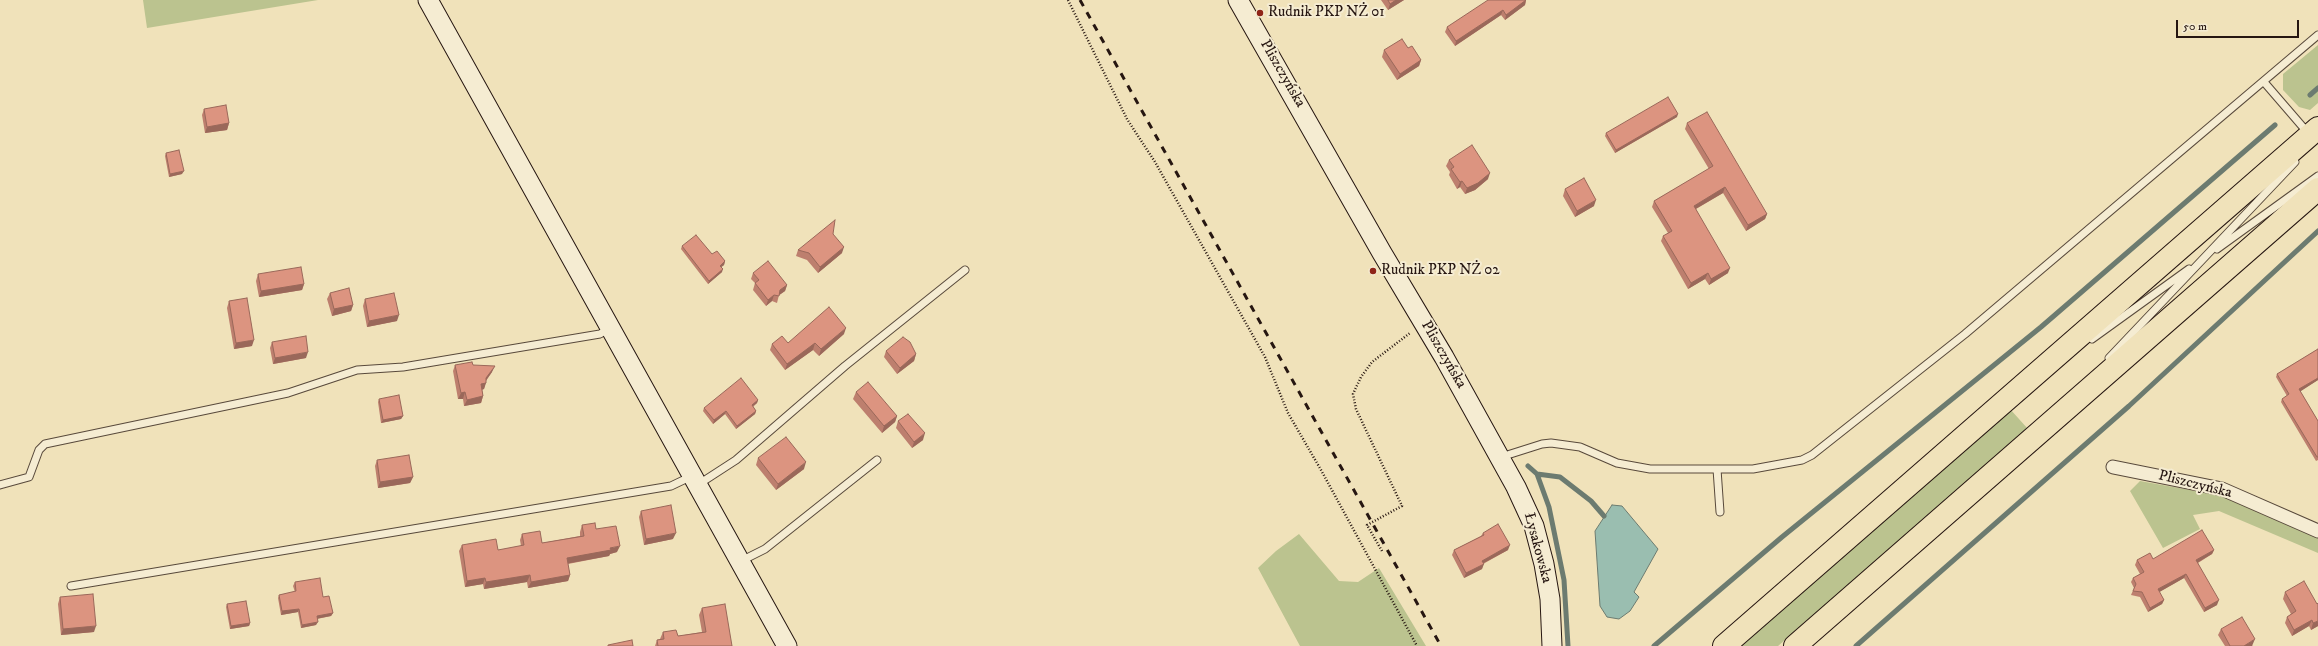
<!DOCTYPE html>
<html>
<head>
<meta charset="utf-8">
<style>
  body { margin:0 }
  #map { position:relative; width:2318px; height:646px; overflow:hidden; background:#f0e2ba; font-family:"IM FELL DW Pica",serif }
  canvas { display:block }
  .scale { position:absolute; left:2176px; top:20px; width:123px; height:18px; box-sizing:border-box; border:2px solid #261611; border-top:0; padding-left:5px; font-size:12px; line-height:14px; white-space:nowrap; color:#261611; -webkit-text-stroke:3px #f5ecd2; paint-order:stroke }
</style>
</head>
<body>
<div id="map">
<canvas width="2318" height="646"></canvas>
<div class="scale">50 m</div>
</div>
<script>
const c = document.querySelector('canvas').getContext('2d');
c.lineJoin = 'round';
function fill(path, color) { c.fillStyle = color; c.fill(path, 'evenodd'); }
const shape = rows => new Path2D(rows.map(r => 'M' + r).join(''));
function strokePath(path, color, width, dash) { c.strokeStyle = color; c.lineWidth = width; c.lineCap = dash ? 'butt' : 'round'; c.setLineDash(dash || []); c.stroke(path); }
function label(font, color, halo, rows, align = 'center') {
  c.font = font + ' "IM FELL DW Pica",serif'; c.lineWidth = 4; c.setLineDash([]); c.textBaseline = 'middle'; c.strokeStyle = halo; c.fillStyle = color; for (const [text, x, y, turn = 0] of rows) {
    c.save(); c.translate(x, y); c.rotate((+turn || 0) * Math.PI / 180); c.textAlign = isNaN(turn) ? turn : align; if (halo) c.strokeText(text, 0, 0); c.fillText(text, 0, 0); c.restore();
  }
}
const green = shape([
  [143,0,318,0,147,28],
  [2318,45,2318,103,2310,110,2299,107,2283,90,2283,74],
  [2010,409,2028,429,1778,646,1740,646],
  [2140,481,2218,495,2266,513,2318,535,2318,553,2219,511,2193,515,2200,529,2163,548,2130,491],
  [1299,534,1339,581,1358,582,1379,568,1426,646,1300,646,1258,568,1276,551]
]);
const water = shape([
  [1612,505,1622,506,1658,549,1634,592,1639,597,1630,611,1619,619,1607,617,1600,606,1595,531,1612,505]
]);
const stream = shape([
  [2310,95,2318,88],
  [1528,466,1537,474,1560,477,1591,501,1604,516],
  [1537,474,1549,507,1564,580,1568,646],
  [1654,646,1782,537,2041,327,2275,125],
  [1856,646,2129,406,2318,231]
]);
const path = shape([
  [1068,0,1127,119,1155,162,1265,357,1288,413,1321,470,1417,646],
  [1382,551,1367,525,1402,506,1356,409,1353,394,1361,377,1372,362,1410,333]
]);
const lane = shape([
  [2264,82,2308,133],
  [2217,249,2318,176],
  [2092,339,2189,269],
  [2109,358,2295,162],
  [1501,457,1542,444,1551,443,1580,447,1617,463,1650,469,1753,469,1802,460,1812,455,1965,334,2318,35],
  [1717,469,1720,512],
  [699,484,736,460,845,366,965,270],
  [0,485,29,477,39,450,45,444,288,393,357,370,403,367,600,334,610,328],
  [741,561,765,549,877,460],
  [71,586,671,486,692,476]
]);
const street = shape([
  [2113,467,2222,489,2318,531]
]);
const secondary = shape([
  [428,0,787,646],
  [1238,0,1382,253,1444,357,1516,487,1534,526,1544,564,1550,599,1552,646]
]);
const highway = shape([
  [1724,646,2318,128],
  [1795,646,2318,189]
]);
const rail = shape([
  [1080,0,1441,646]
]);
const wall = shape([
  [1381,0,1404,0,1388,10],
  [1526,0,1525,5,1505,20,1501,15,1455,46,1445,32,1447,27],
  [1384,50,1421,60,1419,66,1397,80,1382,57],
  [204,109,229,123,227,130,205,133,202,115],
  [1677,117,1615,153,1605,136,1606,133],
  [1687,123,1767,214,1765,219,1746,231,1723,193,1696,209,1728,273,1709,285,1705,279,1688,289,1661,241,1663,236,1668,233,1652,207,1654,201,1709,169,1685,129],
  [166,153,182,174,169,177,165,156],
  [1449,160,1488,179,1475,190,1465,194,1460,187,1457,189,1449,175,1450,172,1446,166],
  [1565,189,1594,206,1575,217,1563,196],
  [833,234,842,253,818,273,807,260,796,256,798,250],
  [682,246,712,254,725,261,724,265,721,267,722,272,708,284,681,249],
  [753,273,787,285,785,291,779,295,777,303,772,301,766,306,753,290,755,283,751,279],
  [258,274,304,284,302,290,259,297,256,281],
  [330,293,353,305,351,311,332,316,327,299],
  [365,299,397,321,367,327,363,306],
  [229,301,252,346,234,349,227,308],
  [844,334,819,356,813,350,785,370,770,350,772,344,788,343],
  [272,342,306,358,273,364,270,348],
  [2318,349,2318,380,2300,391,2318,421,2318,460,2316,461,2281,402,2282,399,2287,396,2276,377,2277,374],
  [886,351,916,354,914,361,897,374,884,357],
  [455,365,473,365,492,372,486,381,484,389,482,390,483,396,481,403,464,406,463,399,458,399,453,371],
  [856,392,897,416,895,422,882,433,853,399],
  [379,399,403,416,401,419,381,423,378,402],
  [758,400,757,403,753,407,756,411,755,414,736,429,725,414,713,424,703,411,704,408],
  [898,421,923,440,912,448,896,428],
  [758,458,804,469,776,490,756,465],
  [377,460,413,477,410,483,378,488,375,466],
  [641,511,673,539,644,545,639,517],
  [582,525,596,529,617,552,610,554,609,556,568,564,570,575,568,581,528,588,527,582,484,589,483,584,465,587,459,551,462,545,498,550,521,546,520,540,522,534,542,543,580,536,580,532],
  [1483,533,1508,550,1483,564,1482,569,1464,578,1452,555,1454,550,1481,536],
  [2214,550,2212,554,2198,563,2217,605,2204,612,2184,578,2159,592,2164,600,2162,604,2148,612,2140,597,2131,595,2134,588,2131,582,2133,578,2140,574,2135,565,2137,560,2153,559],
  [295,582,323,597,333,613,331,616,317,619,316,625,301,628,298,612,281,615,278,598,279,595,295,592,293,586],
  [2285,592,2318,626,2311,630,2309,626,2292,636,2285,623,2287,617,2291,614,2283,599],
  [60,597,94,632,61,635,58,604],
  [227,604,250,623,249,626,230,629,226,607],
  [702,608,732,646,655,646,657,640,660,639,663,632,678,636,702,632,699,615],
  [2221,629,2253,646,2225,646,2218,635]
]);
const shadedWall = shape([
  [1396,0,1404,0,1388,10,1390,4],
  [1526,0,1525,5,1505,20,1506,15],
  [1503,10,1501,15,1455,46,1456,41],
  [1421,60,1419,66,1397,80,1400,74],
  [1678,114,1677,117,1615,153,1616,150],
  [229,123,227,130,205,133,207,127],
  [184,171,182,174,169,177,170,174],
  [1490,173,1488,179,1475,190,1465,194,1467,188],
  [1462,181,1460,187,1457,189,1460,182],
  [1725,187,1723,193,1692,211,1694,206],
  [1596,200,1594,206,1575,217,1577,211],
  [1767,214,1765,219,1746,231,1748,225],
  [844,247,842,253,818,273,820,267],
  [725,261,724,265,719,269,720,266],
  [1730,268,1728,273,1709,285,1711,279],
  [723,269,722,272,708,284,709,281],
  [1708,273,1705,279,1688,289,1691,283],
  [304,284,302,290,259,297,261,291],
  [787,285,785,291,778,296,780,290],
  [774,295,772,301,766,306,768,300],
  [353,305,351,311,332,316,334,309],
  [399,315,397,321,367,327,369,321],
  [846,328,844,334,819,356,821,349],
  [254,340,252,346,234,349,236,343],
  [815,343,813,350,785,370,787,364],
  [308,352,306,358,273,364,275,358],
  [916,354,914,361,897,374,900,368],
  [495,366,492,372,484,383,486,383,484,389,479,390,481,384],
  [2318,378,2318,380,2298,393,2299,389],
  [465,392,463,399,458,399,461,393],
  [483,396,481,403,464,406,467,400],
  [758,400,757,403,750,408,752,405],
  [726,411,725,414,713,424,714,420],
  [756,411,755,414,736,429,737,426],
  [403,416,401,419,381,423,383,420],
  [897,416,895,422,882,433,884,426],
  [925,433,923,440,912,448,914,442],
  [806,462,804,469,776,490,778,484],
  [413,477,410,483,378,488,380,482],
  [676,533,673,539,644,545,646,539],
  [1510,545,1508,550,1480,565,1482,561],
  [620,546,617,552,610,554,609,556,565,564,567,558],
  [2214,550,2212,554,2195,564,2196,560],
  [1484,564,1482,569,1464,578,1466,573],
  [2186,574,2184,578,2156,594,2158,589],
  [530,575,527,582,484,589,486,582],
  [570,575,568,581,528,588,531,582],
  [485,578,483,584,465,587,467,581],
  [2164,600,2162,604,2148,612,2150,608],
  [2219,600,2217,605,2204,612,2205,608],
  [299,609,298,612,281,615,282,611],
  [333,613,331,616,315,619,317,616],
  [2312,620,2309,626,2292,636,2294,630],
  [2318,621,2318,626,2311,630,2313,623],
  [318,622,316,625,301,628,302,625],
  [250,623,249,626,230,629,231,626],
  [96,626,94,632,61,635,63,629],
  [2255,639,2252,646,2244,646]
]);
const building = shape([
  [1388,0,1396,0,1390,4,1388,0],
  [1488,0,1526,0,1506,15,1503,10,1456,41,1447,27,1488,0],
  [1402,39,1408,48,1412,46,1421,60,1400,74,1384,50,1402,39],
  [1668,97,1678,114,1616,150,1606,133,1668,97],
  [226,105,229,123,207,127,204,109,226,105],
  [1707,112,1767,214,1748,225,1725,187,1694,206,1730,268,1711,279,1708,273,1691,283,1663,236,1672,231,1654,201,1713,166,1687,123,1707,112],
  [1472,145,1490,173,1478,183,1467,188,1462,181,1460,182,1451,169,1454,167,1449,160,1472,145],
  [179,150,184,171,170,174,166,153,179,150],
  [1584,178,1596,200,1577,211,1565,189,1584,178],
  [835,220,833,234,844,247,820,267,809,253,798,250,835,220],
  [696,235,712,254,717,251,725,261,720,266,723,269,709,281,682,246,696,235],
  [768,261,787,285,780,290,779,296,774,295,768,300,755,283,759,280,753,273,768,261],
  [301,267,304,284,261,291,258,274,301,267],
  [349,288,353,305,334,309,330,293,349,288],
  [394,293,399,315,369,321,365,299,394,293],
  [247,298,254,340,236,343,229,301,247,298],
  [829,307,846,328,821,349,815,343,787,364,772,344,782,336,788,343,829,307],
  [306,336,308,352,275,358,272,342,306,336],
  [903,337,910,342,916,354,900,368,886,351,903,337],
  [2318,349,2318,378,2299,389,2318,421,2318,457,2317,457,2282,399,2289,394,2277,374,2318,349],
  [472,362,473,365,495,366,486,378,486,383,481,384,483,396,467,400,465,392,461,393,455,365,472,362],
  [741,378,758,400,752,405,756,411,737,426,726,411,714,420,704,408,741,378],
  [868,382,897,416,884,426,856,392,868,382],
  [399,395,403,416,383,420,379,399,399,395],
  [908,414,925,433,914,442,898,421,908,414],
  [786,437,806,462,778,484,758,458,786,437],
  [409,455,413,477,380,482,377,460,409,455],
  [671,505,676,533,646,539,641,511,671,505],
  [595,523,596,529,616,526,620,546,610,548,611,550,567,558,570,575,531,582,530,575,486,582,485,578,467,581,462,545,496,539,498,550,524,545,522,534,540,531,542,543,584,536,582,525,595,523],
  [1498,524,1510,545,1482,561,1484,564,1466,573,1454,550,1484,535,1483,533,1498,524],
  [2202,530,2214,550,2196,560,2219,600,2205,608,2186,574,2158,589,2164,600,2150,608,2142,592,2133,591,2136,584,2133,578,2144,572,2137,560,2150,553,2153,559,2202,530],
  [320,578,323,597,329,596,333,613,317,616,318,622,302,625,299,609,282,611,279,595,296,591,295,582,320,578],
  [2304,581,2317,604,2318,603,2318,621,2313,623,2312,620,2294,630,2287,617,2296,611,2285,592,2304,581],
  [93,594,96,626,63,629,60,597,93,594],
  [246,601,250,623,231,626,227,604,246,601],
  [725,604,732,646,658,646,657,640,664,639,663,632,676,630,678,636,706,632,702,608,725,604],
  [2242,617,2255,639,2244,646,2230,646,2221,629,2242,617],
  [632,640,633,646,608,646,608,645,632,640]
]);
const markers = [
  [1260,13,4,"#8f2418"],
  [1373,271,4,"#8f2418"]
];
const poiNames = [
  ["Rudnik PKP NŻ 01",1268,13],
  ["Rudnik PKP NŻ 02",1381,271]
];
const streetNames = [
  ["Pliszczyńska",1282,74,60],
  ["Pliszczyńska",1443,355,60],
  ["Pliszczyńska",2195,485,14],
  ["Łysakowska",1537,548,75]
];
fill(green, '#bbc38f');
fill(water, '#9abeb0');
strokePath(water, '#6c7b70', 1);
strokePath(stream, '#6c7b70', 5);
strokePath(lane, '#58493b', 9);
strokePath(street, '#58493b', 15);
strokePath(secondary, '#261611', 21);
strokePath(highway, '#261611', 24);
strokePath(path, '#261611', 2.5, [1, 2]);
strokePath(lane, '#f5ecd2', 7);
strokePath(street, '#f5ecd2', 13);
strokePath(secondary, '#f5ecd2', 19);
strokePath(highway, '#f0e2ba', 22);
strokePath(rail, '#261611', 3, [7, 7]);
fill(wall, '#bd7f6e');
fill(shadedWall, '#9a685a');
fill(building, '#dc9480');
strokePath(building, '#9a685a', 1);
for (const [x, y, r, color] of markers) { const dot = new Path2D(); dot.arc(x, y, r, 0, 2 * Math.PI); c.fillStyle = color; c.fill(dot); strokePath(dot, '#f5ecd2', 1.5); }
label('15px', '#261611', '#f5ecd2', poiNames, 'left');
label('15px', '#261611', '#f5ecd2', streetNames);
</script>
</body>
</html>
